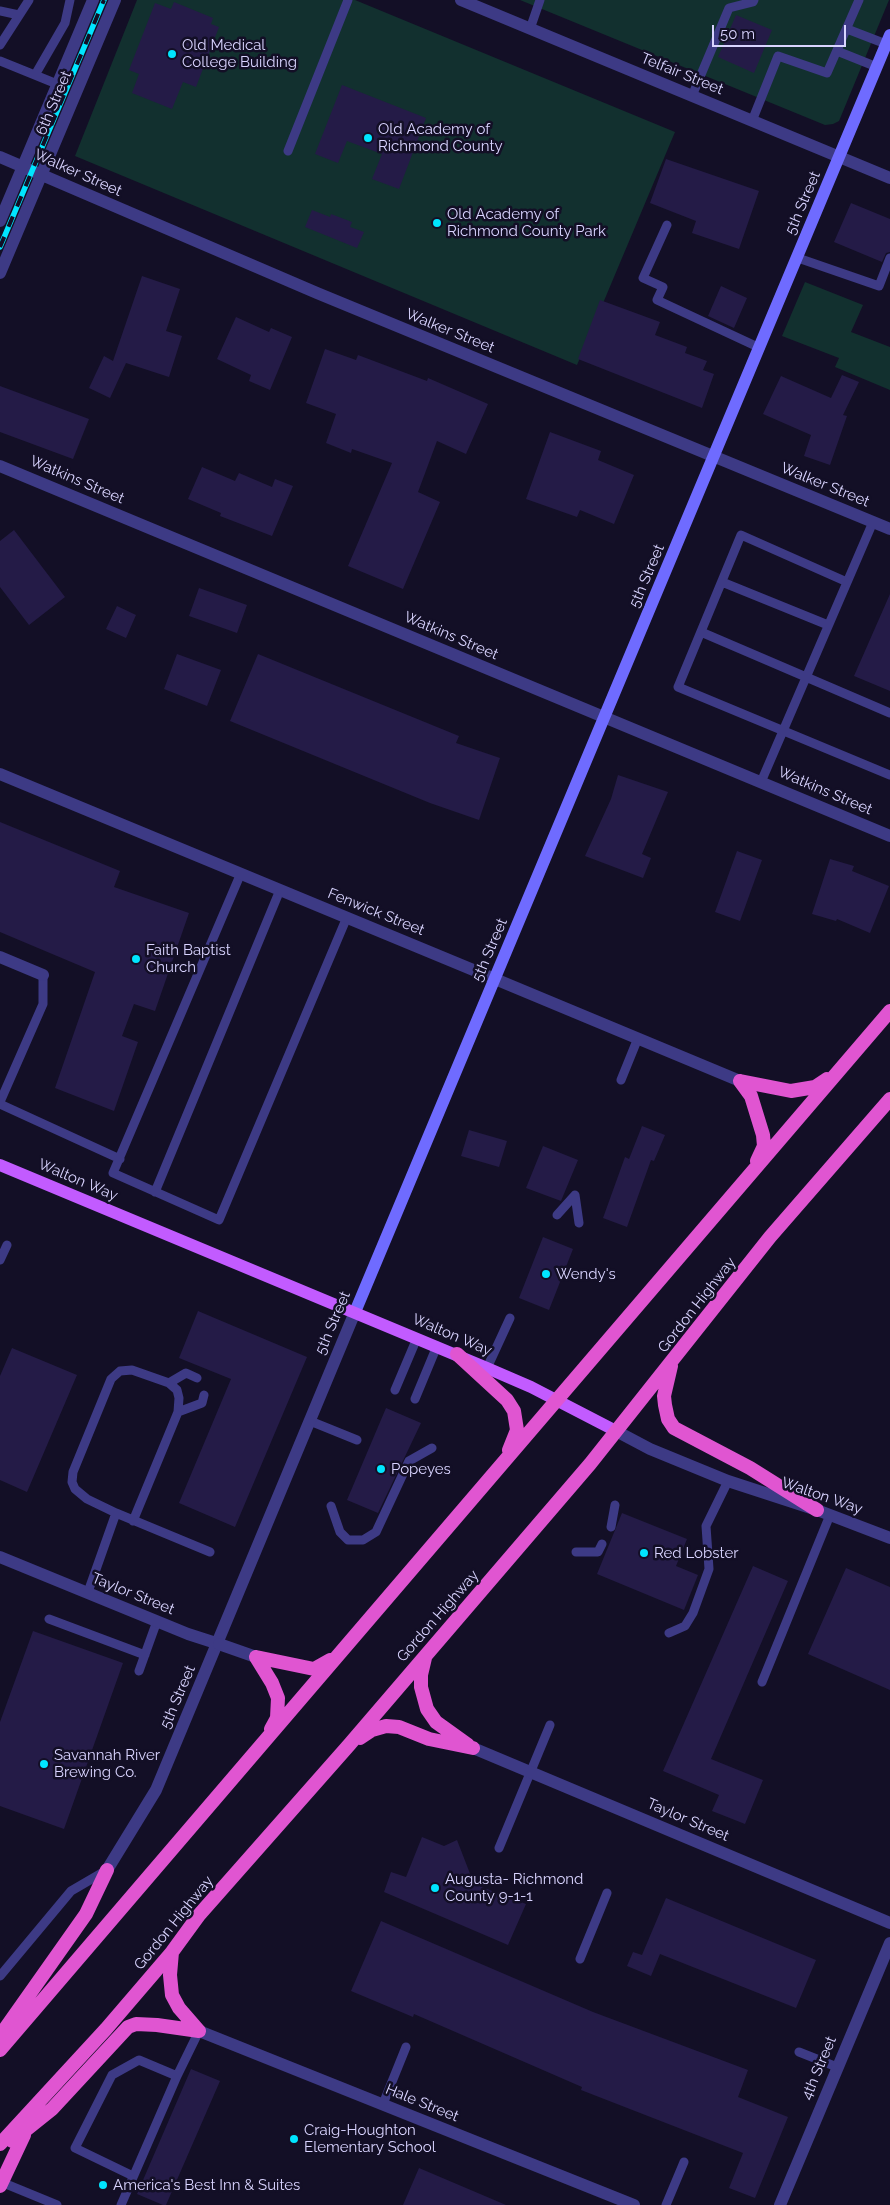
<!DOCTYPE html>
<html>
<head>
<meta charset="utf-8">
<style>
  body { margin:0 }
  #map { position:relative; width:890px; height:2205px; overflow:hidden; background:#130f26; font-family:Raleway,sans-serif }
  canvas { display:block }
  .scale { position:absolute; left:712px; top:25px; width:134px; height:22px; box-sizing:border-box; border:2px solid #d9d4ff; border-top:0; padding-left:6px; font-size:15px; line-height:18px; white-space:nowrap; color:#d9d4ff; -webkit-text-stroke:4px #130f26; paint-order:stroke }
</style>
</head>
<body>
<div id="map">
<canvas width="890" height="2205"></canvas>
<div class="scale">50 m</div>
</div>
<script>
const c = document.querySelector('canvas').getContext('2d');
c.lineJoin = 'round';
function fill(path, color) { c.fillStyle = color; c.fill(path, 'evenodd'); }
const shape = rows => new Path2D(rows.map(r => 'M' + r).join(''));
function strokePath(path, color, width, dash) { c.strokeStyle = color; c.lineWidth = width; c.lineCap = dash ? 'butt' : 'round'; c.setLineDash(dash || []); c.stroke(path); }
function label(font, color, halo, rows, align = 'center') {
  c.font = font + ' Raleway,sans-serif'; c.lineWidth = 5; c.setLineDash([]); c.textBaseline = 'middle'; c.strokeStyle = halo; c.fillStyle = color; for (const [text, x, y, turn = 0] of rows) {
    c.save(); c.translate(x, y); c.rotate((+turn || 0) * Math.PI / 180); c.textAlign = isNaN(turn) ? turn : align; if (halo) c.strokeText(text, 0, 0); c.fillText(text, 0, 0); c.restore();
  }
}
const green = shape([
  [137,0,355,0,675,132,577,365,75,156],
  [520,0,889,0,839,121,833,124,825,125],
  [805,282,863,305,851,332,890,347,890,390,835,367,839,358,782,336]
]);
const building = shape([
  [174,2,213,18,211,24,219,27,196,87,183,82,172,109,132,93,139,74,129,70,155,3,171,9],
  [736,15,772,30,754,73,718,57],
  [342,85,426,118,399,189,372,179,382,154,347,141,338,163,315,154],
  [666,159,759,191,739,249,692,233,696,221,650,203],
  [851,203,890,219,890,252,886,253,882,262,834,242],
  [312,210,330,217,331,214,352,222,350,227,364,232,357,248,305,227],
  [142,276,180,289,166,331,182,336,169,377,126,363,110,398,89,388,104,356,113,361],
  [721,286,747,298,734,328,708,316],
  [600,300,660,322,655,335,687,347,685,353,707,361,703,370,714,374,702,408,578,359],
  [236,317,269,332,271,328,292,337,270,390,249,381,251,375,217,359],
  [325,349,356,360,358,355,427,381,428,378,488,404,466,454,437,441,418,492,440,502,403,589,348,566,392,463,352,449,351,453,326,443,336,414,306,403],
  [842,375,859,382,843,415,847,416,830,465,804,456,811,435,763,414,781,376,831,398],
  [0,386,89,419,73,459,0,432],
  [550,432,601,451,598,460,634,475,614,524,580,510,577,517,526,499],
  [202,467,235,481,239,473,272,487,275,479,293,486,272,536,220,516,221,513,188,499],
  [14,530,65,597,29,625,0,587,0,541],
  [199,588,247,605,237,633,189,616],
  [890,594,890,691,854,676],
  [117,606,136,615,126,638,106,629],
  [177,654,221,670,207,706,164,689],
  [258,654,459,736,456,743,500,758,479,820,430,803,230,721],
  [618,775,668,792,642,854,651,858,643,878,585,856,611,799],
  [0,822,120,871,114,887,189,913,155,1011,134,1004,122,1036,138,1042,114,1111,55,1088,95,972,0,932],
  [737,851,762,860,740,921,715,912],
  [830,859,854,866,852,871,889,886,870,933,837,919,836,921,812,914],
  [642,1126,665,1135,654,1161,651,1160,627,1227,603,1218,625,1157,629,1159],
  [469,1130,507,1141,499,1167,461,1156],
  [543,1146,578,1160,561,1201,526,1188],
  [543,1237,573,1249,549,1310,519,1298],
  [198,1311,307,1357,235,1527,179,1503,231,1379,179,1358],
  [12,1348,77,1375,27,1492,0,1480,0,1376],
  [386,1408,421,1423,378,1513,347,1500],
  [622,1513,687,1539,676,1566,698,1575,684,1610,597,1574],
  [753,1566,788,1581,711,1759,763,1780,745,1824,712,1811,719,1795,663,1771],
  [846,1568,890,1587,890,1690,808,1654],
  [33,1631,123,1663,64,1829,0,1806,0,1722],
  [422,1837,444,1846,457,1840,474,1884,526,1904,508,1945,384,1892,391,1872,406,1877],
  [666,1898,816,1960,796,2008,660,1954,651,1976,627,1966,633,1952,642,1955],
  [381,1921,593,2012,748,2070,738,2097,788,2117,755,2198,729,2188,743,2153,581,2090,582,2087,414,2014,413,2017,351,1991],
  [191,2069,220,2081,166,2205,163,2205,137,2194],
  [419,2168,506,2205,403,2205]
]);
const service = shape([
  [0,11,19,15],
  [530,29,540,0],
  [847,29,886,44],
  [0,45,29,0],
  [837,51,877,67],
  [0,61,57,84],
  [35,75,65,23,70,0],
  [692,96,729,8,753,2,754,0],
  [752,121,778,56,827,73,859,0],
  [288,151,348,0],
  [667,225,643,278,663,287,657,300,760,348],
  [798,258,879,286,890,258],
  [722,582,828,625],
  [847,582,741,535,678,687,890,775],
  [701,632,890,713],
  [761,782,873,522],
  [241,873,113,1173,219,1220,347,917],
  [621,1080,638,1038],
  [0,1102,43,1004,43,975],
  [0,1104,120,1159],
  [155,1192,280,890],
  [575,1195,579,1223],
  [557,1215,575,1195],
  [0,1260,7,1245],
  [487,1368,510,1318],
  [169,1383,186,1373,197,1378],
  [395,1390,417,1338],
  [415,1399,437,1346],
  [178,1412,202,1403,204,1395],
  [310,1421,357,1440],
  [331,1506,340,1532,348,1540,363,1540,376,1532,409,1461,432,1448],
  [116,1513,87,1499,75,1489,72,1482,73,1472,111,1379,120,1371,132,1370,169,1383,177,1390,179,1398,178,1412,133,1521],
  [611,1527,615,1505],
  [576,1552,598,1552,602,1544],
  [88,1592,116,1513,210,1552],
  [49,1619,145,1655],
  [669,1633,685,1626,693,1613,709,1569,706,1526,728,1481],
  [139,1671,157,1621],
  [762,1682,830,1515],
  [499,1848,550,1725],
  [580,1959,607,1893],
  [0,1976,71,1891,107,1870],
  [799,2052,837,2067],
  [177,2076,199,2031],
  [383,2104,406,2047],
  [1,2182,57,2205],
  [121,2205,177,2076,139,2060,112,2075,75,2148,133,2176],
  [666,2205,684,2162]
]);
const minor = shape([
  [0,157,317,293,890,529],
  [0,221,93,0],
  [0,273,115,0],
  [0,466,890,836],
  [0,774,495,979],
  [0,957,43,975],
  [616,1431,650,1449,728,1481,817,1510,890,1538],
  [0,1557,188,1634,219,1644],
  [473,1748,890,1923],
  [107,1870,156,1790,355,1312],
  [199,2031,634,2205],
  [780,2205,890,1943]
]);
const tertiary = shape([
  [461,0,890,178],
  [495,979,740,1081],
  [219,1644,256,1657]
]);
const secondary = shape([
  [355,1312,890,35]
]);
const primary = shape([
  [0,1165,487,1368,531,1387,616,1431]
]);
const trunk = shape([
  [740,1081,791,1091,815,1087,827,1079],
  [740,1081,751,1096,763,1135,764,1146,757,1161],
  [457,1354,507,1400,514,1411,517,1430,509,1450],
  [671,1366,664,1396,665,1405,668,1419,674,1428,750,1468,817,1510],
  [256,1657,314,1669,330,1660],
  [256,1657,272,1683,278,1698,277,1718,271,1729],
  [425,1658,421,1675,421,1687,427,1709,436,1722,468,1745],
  [360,1738,372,1730,386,1726,399,1727,429,1739,473,1748],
  [172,1952,170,1975,172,1995,179,2008,199,2031],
  [0,2036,86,1914,107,1870],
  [0,2050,890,1011],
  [12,2141,52,2109,128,2027,136,2024,157,2025,199,2031],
  [0,2144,106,2029,172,1952,199,1915,349,1745,590,1464,770,1237,890,1099],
  [0,2186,24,2135]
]);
const rail = shape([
  [0,247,104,0]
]);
const markers = [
  [172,54,5,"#00e5ff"],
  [368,138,5,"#00e5ff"],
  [437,223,5,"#00e5ff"],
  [136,959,5,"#00e5ff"],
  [546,1274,5,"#00e5ff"],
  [381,1469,5,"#00e5ff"],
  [644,1553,5,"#00e5ff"],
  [44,1764,5,"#00e5ff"],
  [435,1888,5,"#00e5ff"],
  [294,2139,5,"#00e5ff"],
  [103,2185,5,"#00e5ff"]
];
const poiNames = [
  ["Old Medical",182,45],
  ["College Building",182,62],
  ["Old Academy of",378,129],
  ["Richmond County",378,146],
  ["Old Academy of",447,214],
  ["Richmond County Park",447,231],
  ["Faith Baptist",146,950],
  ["Church",146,967],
  ["Wendy's",556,1274],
  ["Popeyes",391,1469],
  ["Red Lobster",654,1553],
  ["Savannah River",54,1755],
  ["Brewing Co.",54,1772],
  ["Augusta- Richmond",445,1879],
  ["County 9-1-1",445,1896],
  ["Craig-Houghton",304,2130],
  ["Elementary School",304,2147],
  ["America's Best Inn & Suites",113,2185]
];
const streetNames = [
  ["Telfair Street",682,74,22],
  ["6th Street",54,103,-67],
  ["Walker Street",78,173,24],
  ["5th Street",803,203,-67],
  ["Walker Street",450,331,22],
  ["Watkins Street",77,480,23],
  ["Walker Street",825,485,22],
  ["5th Street",647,576,-67],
  ["Watkins Street",451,636,23],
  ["Watkins Street",825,791,23],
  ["Fenwick Street",376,912,22],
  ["5th Street",490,950,-67],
  ["Walton Way",78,1180,23],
  ["Gordon Highway",697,1305,-52],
  ["5th Street",333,1323,-67],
  ["Walton Way",452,1335,23],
  ["Walton Way",822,1496,19],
  ["Taylor Street",133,1594,22],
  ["Gordon Highway",438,1616,-49],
  ["5th Street",178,1697,-67],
  ["Taylor Street",688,1820,23],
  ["Gordon Highway",174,1923,-51],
  ["4th Street",819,2068,-67],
  ["Hale Street",422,2103,22]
];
fill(green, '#12302f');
fill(building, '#241b47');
strokePath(service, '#3d3a85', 9);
strokePath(minor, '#3d3a85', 12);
strokePath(tertiary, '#3d3a85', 12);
strokePath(secondary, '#6f6bff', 12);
strokePath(primary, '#c25bff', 12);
strokePath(trunk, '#e055d1', 14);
strokePath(rail, '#00e5ff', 5.5);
strokePath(rail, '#130f26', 4, [11]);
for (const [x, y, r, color] of markers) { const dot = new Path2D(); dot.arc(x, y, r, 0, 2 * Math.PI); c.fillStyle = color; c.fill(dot); strokePath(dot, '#130f26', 2); }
label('15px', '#d9d4ff', '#130f26', poiNames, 'left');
label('15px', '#d9d4ff', '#130f26', streetNames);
</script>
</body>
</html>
